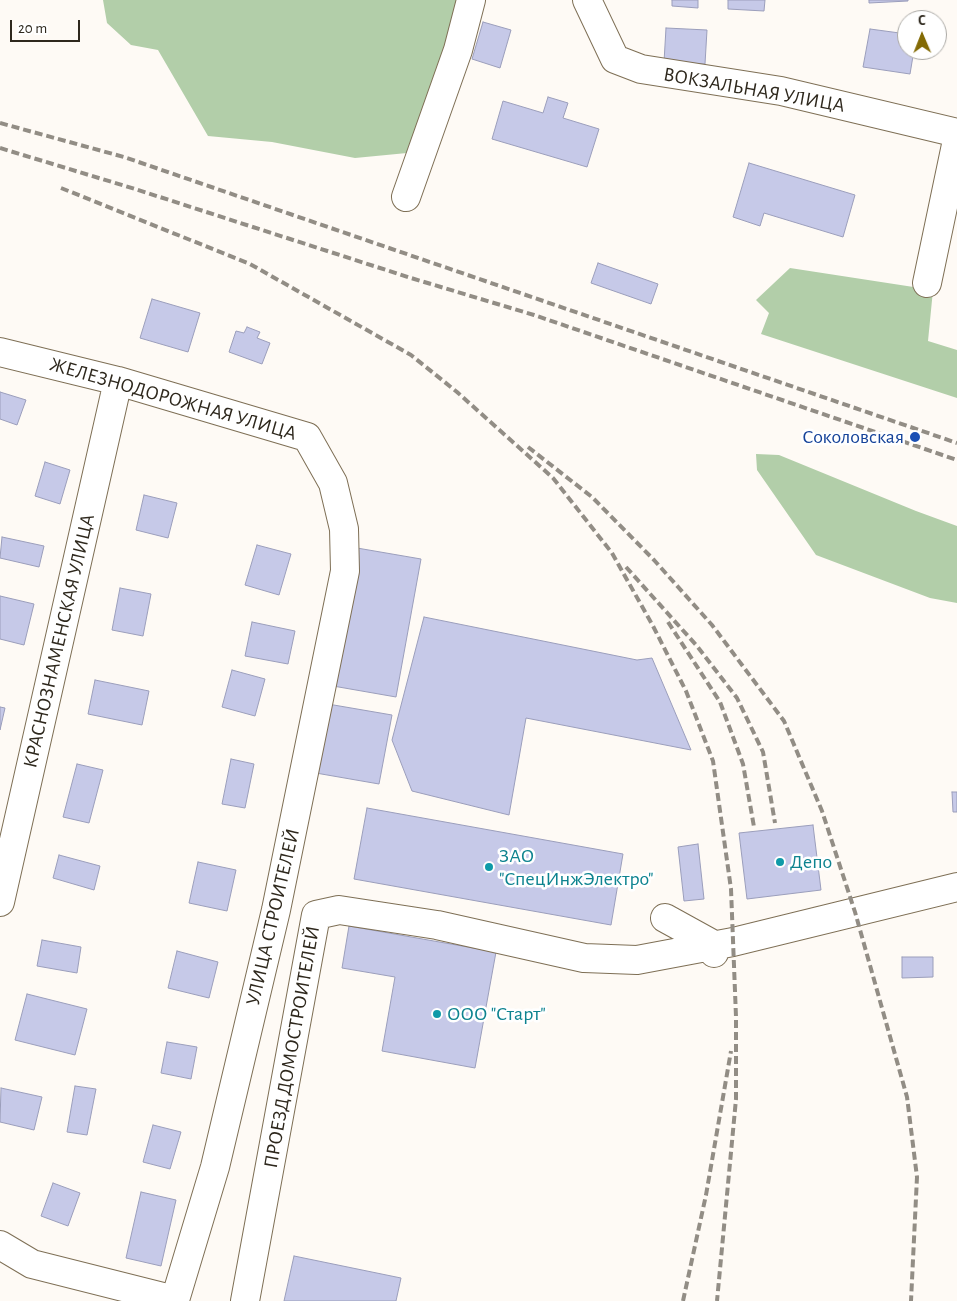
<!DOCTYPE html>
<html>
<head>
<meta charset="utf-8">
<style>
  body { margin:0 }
  #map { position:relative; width:957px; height:1301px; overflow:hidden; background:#fefaf5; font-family:"Alegreya Sans",sans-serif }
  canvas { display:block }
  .north { position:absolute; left:897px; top:10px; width:50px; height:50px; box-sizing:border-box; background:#fff; border:1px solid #aba9a5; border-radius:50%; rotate:359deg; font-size:14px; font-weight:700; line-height:20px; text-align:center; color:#2e281d }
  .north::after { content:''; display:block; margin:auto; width:18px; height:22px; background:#836a04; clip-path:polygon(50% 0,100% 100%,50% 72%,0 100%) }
  .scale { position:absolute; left:10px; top:20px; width:70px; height:22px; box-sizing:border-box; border:2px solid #2e281d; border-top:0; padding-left:6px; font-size:15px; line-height:18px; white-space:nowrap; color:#2e281d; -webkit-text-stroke:4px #fff; paint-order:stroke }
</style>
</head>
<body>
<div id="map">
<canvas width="957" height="1301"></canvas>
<div class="north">С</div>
<div class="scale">20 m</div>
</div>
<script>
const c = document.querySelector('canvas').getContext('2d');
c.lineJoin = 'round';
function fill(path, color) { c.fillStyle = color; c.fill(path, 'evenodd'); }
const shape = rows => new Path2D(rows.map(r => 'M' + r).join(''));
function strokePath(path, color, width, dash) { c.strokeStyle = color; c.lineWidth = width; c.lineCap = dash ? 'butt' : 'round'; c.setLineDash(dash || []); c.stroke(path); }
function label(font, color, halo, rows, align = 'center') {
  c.font = font + ' "Alegreya Sans",sans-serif'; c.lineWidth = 5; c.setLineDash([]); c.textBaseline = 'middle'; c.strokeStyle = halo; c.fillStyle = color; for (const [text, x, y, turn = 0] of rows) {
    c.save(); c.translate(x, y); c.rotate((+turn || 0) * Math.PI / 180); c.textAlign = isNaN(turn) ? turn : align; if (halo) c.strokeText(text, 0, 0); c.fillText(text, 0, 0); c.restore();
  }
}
const forest = shape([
  [103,0,461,0,448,45,407,153,355,158,272,142,208,136,158,50,131,45,107,23],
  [790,268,933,290,928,341,957,350,957,398,761,334,769,313,756,300],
  [756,454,779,455,916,511,957,526,957,603,930,598,816,555,757,470]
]);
const building = shape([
  [672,0,698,0,698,8,672,6,672,0],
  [728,0,765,0,764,11,728,9,728,0],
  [869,0,908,0,908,1,869,3,869,0],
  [483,22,511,30,500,68,472,59,483,22],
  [666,28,707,30,705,64,664,62,666,28],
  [870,29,907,34,907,50,914,50,910,74,863,67,870,29],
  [548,97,568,103,563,118,599,129,587,167,492,139,503,101,543,113,548,97],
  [749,163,855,195,843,237,764,213,760,226,733,217,749,163],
  [598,263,658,284,651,304,591,283,598,263],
  [152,299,200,313,188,352,140,338,152,299],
  [247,327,260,332,257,338,270,343,262,364,229,352,236,331,244,333,247,327],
  [0,392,26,400,17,425,0,419,0,392],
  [45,462,70,470,60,504,35,496,45,462],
  [144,495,177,503,168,538,136,530,144,495],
  [2,537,44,546,39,567,0,558,2,537],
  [257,545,291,554,279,595,245,585,257,545],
  [357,548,421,559,396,697,333,686,357,548],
  [120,588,151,594,143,636,112,630,120,588],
  [0,596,34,604,24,645,0,639,0,596],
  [424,617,637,660,652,658,691,750,526,718,509,815,412,791,392,740,424,617],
  [252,622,295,631,288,664,245,656,252,622],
  [232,670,265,679,255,716,222,707,232,670],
  [95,680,149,691,142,725,88,714,95,680],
  [322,703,392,715,379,784,310,772,322,703],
  [0,707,5,708,0,730,0,707],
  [231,759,254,764,245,808,222,804,231,759],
  [77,764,103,770,89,823,63,817,77,764],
  [952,792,957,792,957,812,953,812,952,792],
  [367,808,623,854,611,925,354,879,367,808],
  [813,825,821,890,747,899,739,833,813,825],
  [698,844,704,899,684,901,678,847,698,844],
  [59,855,100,866,94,890,53,878,59,855],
  [198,862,236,870,227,911,189,903,198,862],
  [349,926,496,952,475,1068,382,1051,395,977,342,968,349,926],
  [42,940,81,947,77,973,37,966,42,940],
  [177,951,218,962,209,998,168,988,177,951],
  [902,957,933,957,933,977,902,978,902,957],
  [27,994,87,1009,75,1055,15,1040,27,994],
  [167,1042,197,1047,191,1079,161,1073,167,1042],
  [75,1086,96,1089,87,1135,67,1132,75,1086],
  [1,1088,42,1097,34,1130,0,1122,1,1088],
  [153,1125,181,1132,170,1169,143,1162,153,1125],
  [53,1183,80,1193,68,1226,41,1216,53,1183],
  [141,1192,176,1200,161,1266,126,1258,141,1192],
  [294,1256,401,1278,396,1301,284,1301,294,1256]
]);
const minor = shape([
  [587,0,615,59,641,69,781,91,957,133],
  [406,197,458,50,471,0],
  [927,283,957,140],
  [0,352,118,381,307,437,333,483,344,529,345,571,276,910,215,1167,175,1300,32,1264,0,1245],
  [0,902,118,381],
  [665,918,714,945,714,953],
  [245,1301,316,915,339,910,437,925,584,958,637,960,733,942,957,887]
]);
const rail = shape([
  [0,123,124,157,957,443],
  [0,148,135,189,411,278,534,315,957,460],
  [61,188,250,264,411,355,457,392,553,478,612,553,653,626,686,691,713,761,731,889,736,1017,736,1099,717,1301],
  [528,447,592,497,654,560,712,625,784,721,822,811,855,912,907,1097,917,1177,911,1301],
  [626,567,697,646,737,698,763,752,775,823],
  [668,622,720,702,743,764,754,827],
  [683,1301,706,1195,731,1051]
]);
const markers = [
  [915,437,6,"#1a4fb4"],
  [780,862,5,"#0f9aa8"],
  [489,867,5,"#0f9aa8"],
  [437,1014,5,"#0f9aa8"]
];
const streetNames = [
  ["ВОКЗАЛЬНАЯ УЛИЦА",754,90,10],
  ["ЖЕЛЕЗНОДОРОЖНАЯ УЛИЦА",173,399,16],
  ["КРАСНОЗНАМЕНСКАЯ УЛИЦА",59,641,-77],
  ["УЛИЦА СТРОИТЕЛЕЙ",273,917,-77],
  ["ПРОЕЗД ДОМОСТРОИТЕЛЕЙ",292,1047,-80]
];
const transitNames = [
  ["Соколовская",904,437]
];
const cultureNames = [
  ["ЗАО",499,856],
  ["\"СпецИнжЭлектро\"",499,879],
  ["Депо",790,862],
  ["ООО \"Старт\"",447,1014]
];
fill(forest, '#b2cea9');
fill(building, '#c6c9e8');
strokePath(building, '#9b9ebb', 1);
strokePath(minor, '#7e6f55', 30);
strokePath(minor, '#fff', 28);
strokePath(rail, '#928d85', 4, [8, 4]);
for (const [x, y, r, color] of markers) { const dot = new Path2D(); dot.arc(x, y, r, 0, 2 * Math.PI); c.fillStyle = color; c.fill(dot); strokePath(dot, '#fff', 2); }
label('20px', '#2e281d', '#fff', streetNames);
label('20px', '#164399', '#fff', transitNames, 'right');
label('20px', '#0d838f', '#fff', cultureNames, 'left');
</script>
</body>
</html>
